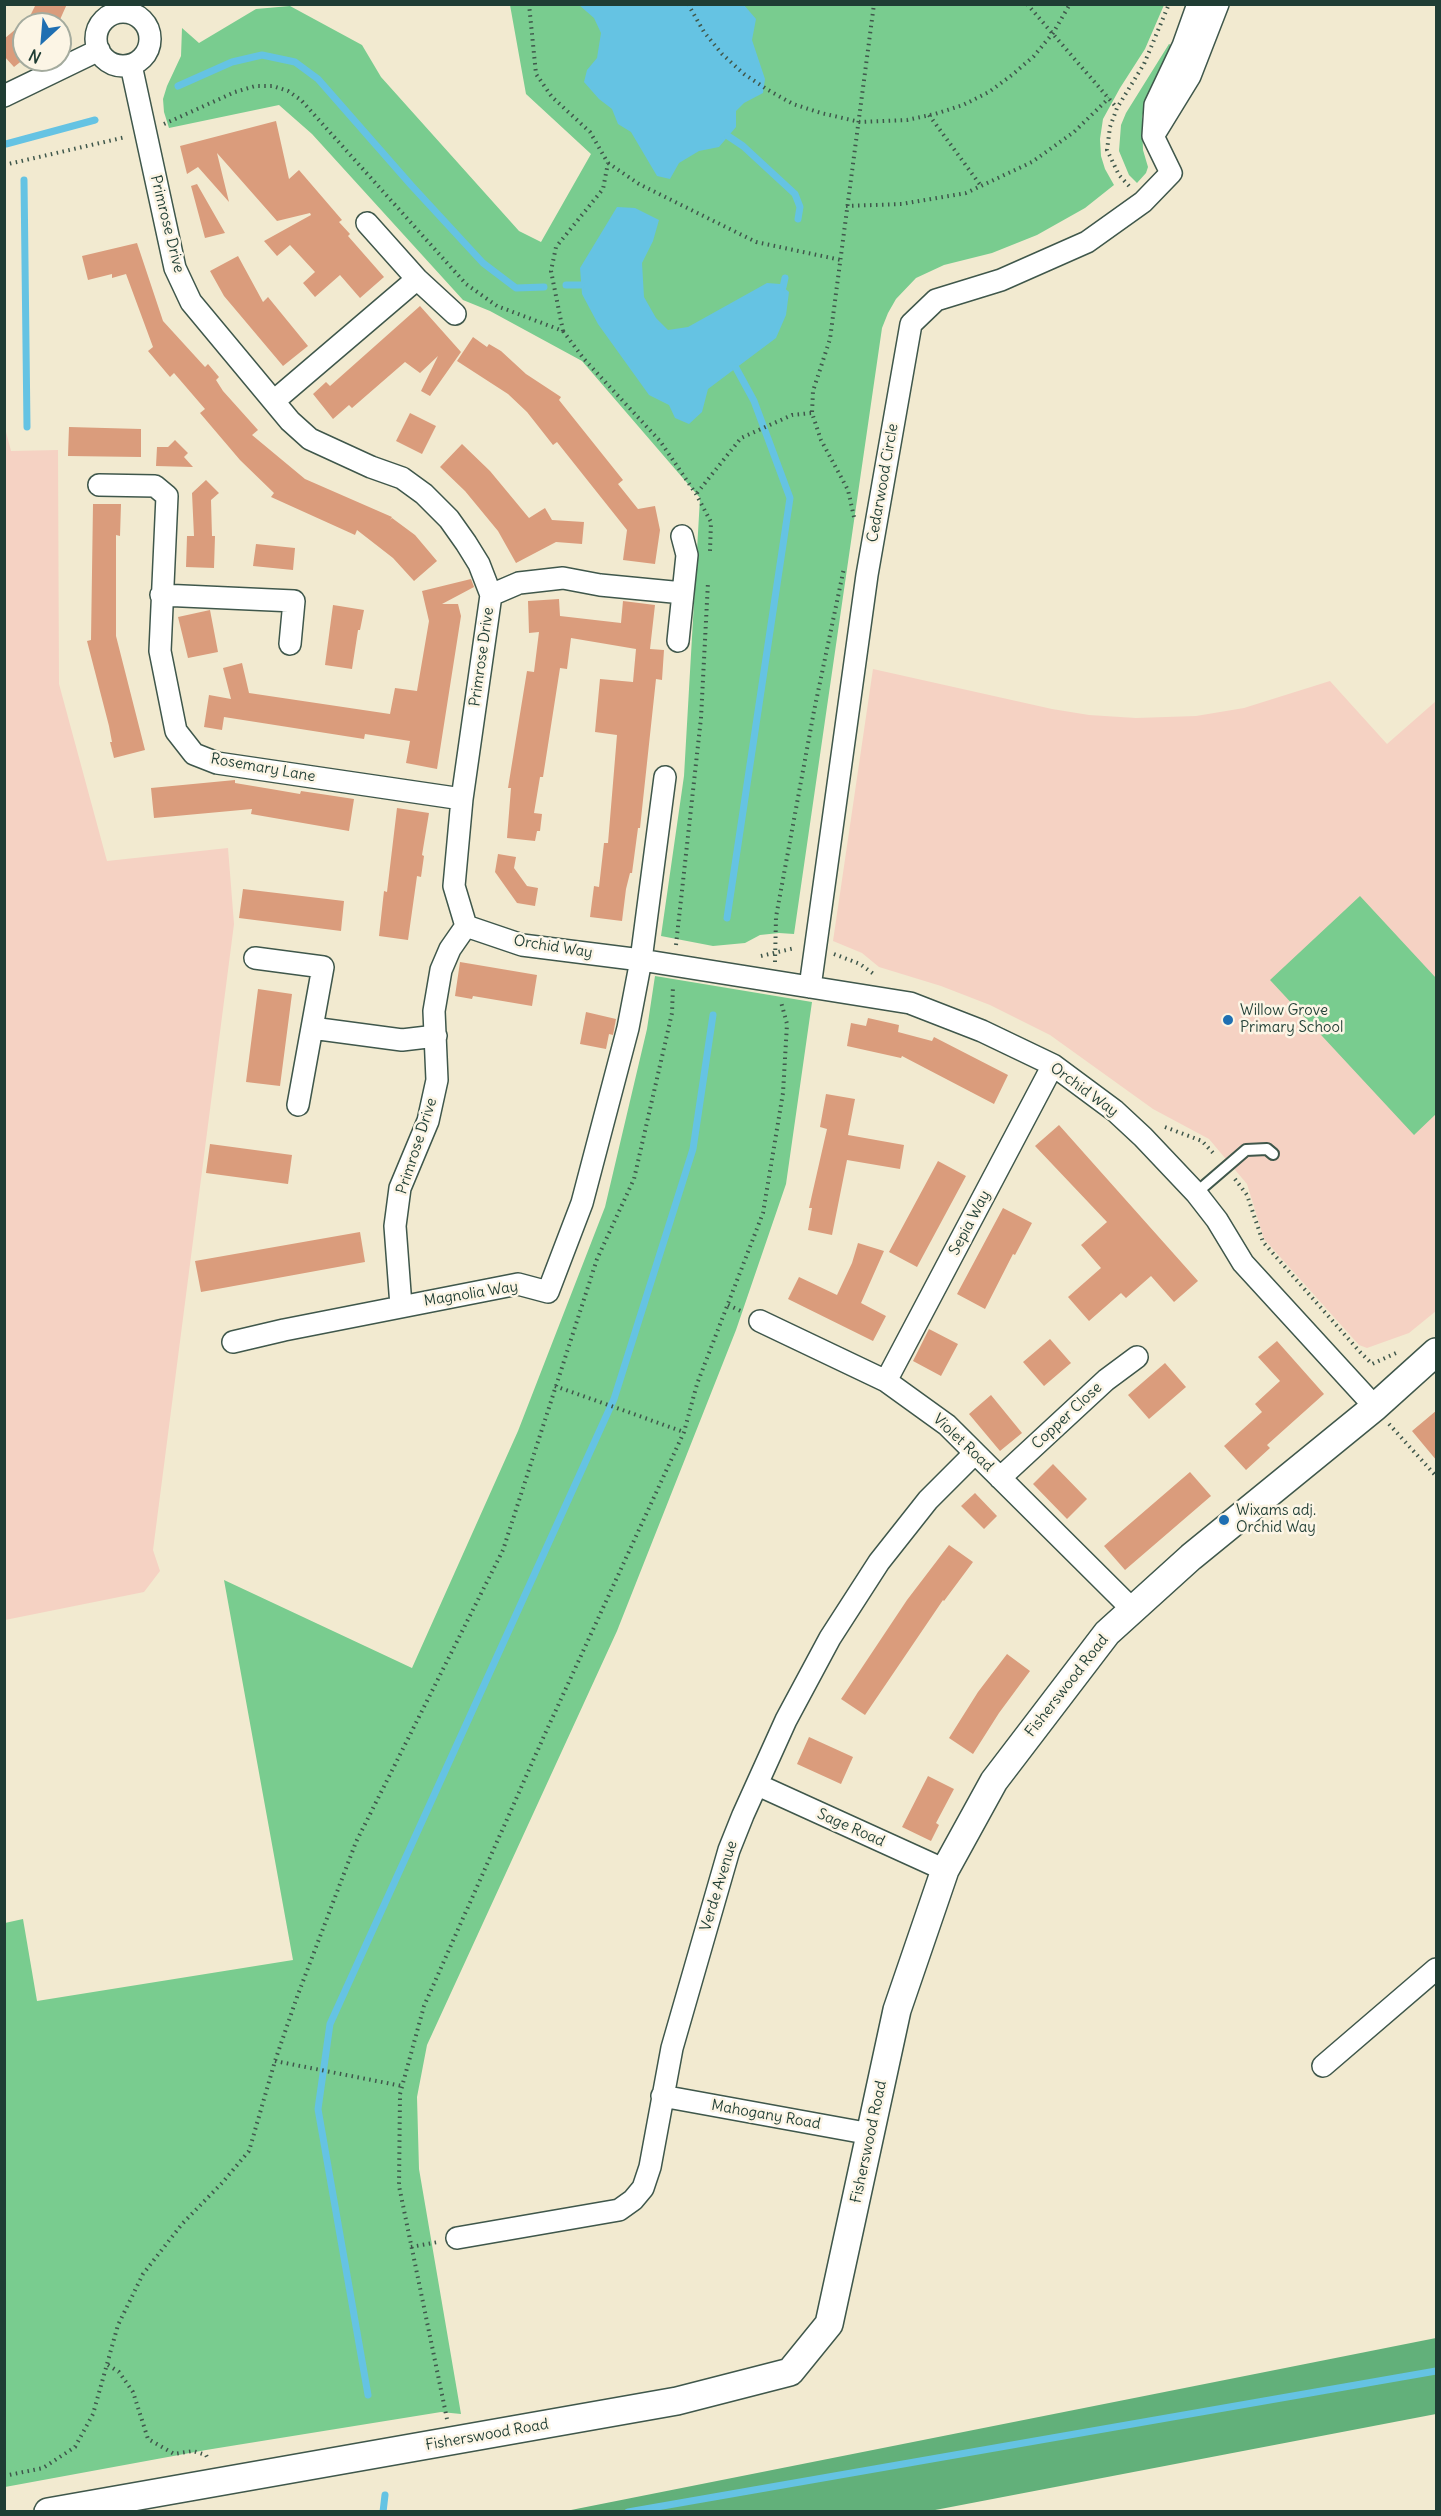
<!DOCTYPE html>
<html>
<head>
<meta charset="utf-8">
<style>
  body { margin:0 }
  #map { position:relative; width:1441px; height:2516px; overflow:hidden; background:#f2ead0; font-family:Delius,sans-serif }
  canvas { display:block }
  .frame { position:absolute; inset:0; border:6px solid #1f3d34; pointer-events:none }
  .north { position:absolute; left:12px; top:12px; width:60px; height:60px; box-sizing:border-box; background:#fcf5e5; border:2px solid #a4ab9e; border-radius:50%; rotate:206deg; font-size:16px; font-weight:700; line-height:24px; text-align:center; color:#1f3d34 }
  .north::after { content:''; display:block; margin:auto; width:21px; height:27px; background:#1f6fb2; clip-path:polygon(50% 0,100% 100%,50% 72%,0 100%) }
</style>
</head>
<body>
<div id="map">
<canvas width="1441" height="2516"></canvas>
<div class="frame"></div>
<div class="north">N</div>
</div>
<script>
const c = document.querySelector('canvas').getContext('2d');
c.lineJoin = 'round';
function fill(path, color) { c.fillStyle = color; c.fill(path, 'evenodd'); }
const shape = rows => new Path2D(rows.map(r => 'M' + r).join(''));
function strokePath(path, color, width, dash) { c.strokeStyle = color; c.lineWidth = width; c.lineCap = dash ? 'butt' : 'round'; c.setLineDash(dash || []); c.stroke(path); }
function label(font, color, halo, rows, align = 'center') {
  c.font = font + ' Delius,sans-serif'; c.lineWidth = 5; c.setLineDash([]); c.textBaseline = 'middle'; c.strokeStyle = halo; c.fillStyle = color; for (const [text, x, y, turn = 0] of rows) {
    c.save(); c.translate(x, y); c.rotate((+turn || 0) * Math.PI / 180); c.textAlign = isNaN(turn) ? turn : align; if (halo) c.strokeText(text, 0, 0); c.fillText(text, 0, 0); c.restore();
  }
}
const built = shape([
  [4,424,11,451,58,450,59,684,107,861,228,848,234,924,153,1550,160,1571,144,1592,5,1620],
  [873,669,1052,709,1089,715,1136,718,1196,716,1244,708,1330,681,1387,744,1436,701,1436,1311,1409,1333,1367,1348,1359,1345,1264,1239,1247,1184,1209,1139,1153,1109,1050,1035,990,1005,941,986,879,967,862,953,833,941]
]);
const green = shape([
  [510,5,1164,5,1145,49,1120,88,1103,119,1100,139,1101,156,1105,169,1114,185,1085,208,1037,235,992,253,944,265,916,278,896,299,888,313,882,328,794,934,779,933,760,935,745,943,713,946,661,936,684,776,700,498,582,361,490,311,463,300,312,134,279,105,169,128,164,112,163,99,167,86,181,56,182,28,199,43,256,9,290,6,362,45,381,77,519,231,541,242,591,154,526,94],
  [1169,44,1175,47,1147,101,1142,117,1143,150,1148,167,1146,173,1137,183,1129,175,1119,151,1121,125,1126,113],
  [1360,896,1436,978,1436,1114,1414,1135,1270,980],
  [655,976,812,1002,786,1184,736,1330,617,1631,427,2045,417,2097,419,2169,461,2414,441,2412,206,2450,5,2487,5,1923,23,1919,37,2001,293,1960,224,1580,412,1668,518,1431,605,1207,647,1029]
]);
const forest = shape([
  [1436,2338,1436,2414,930,2511,566,2511]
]);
const water = shape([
  [579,5,744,5,756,19,752,40,765,79,763,93,744,103,736,111,736,127,719,147,699,151,679,163,670,179,657,176,631,132,618,124,612,109,599,99,584,82,587,70,597,58,601,33,594,18],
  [617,207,635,208,659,220,653,241,642,263,644,297,656,318,668,330,688,327,767,283,780,284,789,292,786,315,776,338,708,389,702,412,689,424,675,418,669,405,649,395,598,324,582,294,580,268]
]);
const stream = shape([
  [178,86,232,62,262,55,295,62,318,79,411,185,483,263,516,288,544,287],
  [728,136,743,146,795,194,800,207,798,219],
  [6,144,95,120],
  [24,180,27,427],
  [566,285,581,285],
  [783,287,785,278],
  [727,918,790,498,754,401,736,368],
  [368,2395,318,2109,330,2024,614,1399,693,1149,713,1015],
  [383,2512,385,2495],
  [628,2512,1436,2371]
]);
const building = shape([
  [36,4,67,4,58,24,26,24],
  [24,22,24,59,14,67,4,56,4,39],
  [276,121,289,179,299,170,342,220,339,222,350,234,348,236,384,277,360,298,340,275,315,297,303,283,315,272,290,245,277,256,264,241,311,215,310,213,277,221,217,153,229,202,198,167,187,174,180,146],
  [197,184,225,233,205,238,191,186],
  [137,243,163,321,205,367,208,364,219,377,216,380,223,391,258,430,252,435,305,479,392,517,390,520,392,518,415,535,437,561,414,581,393,558,357,530,355,535,271,497,274,493,240,460,200,413,205,409,174,373,170,377,148,351,153,347,126,274,112,278,112,274,88,280,82,256],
  [238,256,263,302,268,297,308,346,283,366,224,296,210,271],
  [420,306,461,352,430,396,421,391,438,356,420,373,405,362,352,408,349,405,333,419,313,394,326,382,330,386],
  [473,337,487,347,489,344,501,351,526,374,561,397,559,400,623,480,618,484,638,509,655,506,660,530,655,564,623,560,627,530,557,442,553,445,527,412,508,394,457,361],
  [410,413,436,426,422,454,396,441],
  [69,427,141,429,141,457,68,456],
  [175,440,188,453,184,457,193,467,156,466,157,447,168,447],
  [462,444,490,471,529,518,545,508,552,520,584,522,582,544,556,542,516,563,498,531,465,491,440,467],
  [206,480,219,493,211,500,212,536,215,536,214,568,186,567,187,536,194,536,192,493],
  [93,504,121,504,120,536,116,535,116,636,145,750,114,758,110,742,112,742,109,726,87,641,91,640],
  [256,544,295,548,293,570,253,566],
  [471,579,474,587,442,604,458,604,461,616,437,769,406,763,410,741,365,734,364,739,224,717,222,730,204,727,209,695,231,699,223,668,242,663,249,693,390,714,395,688,417,691,429,621,422,591],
  [559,599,560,616,621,623,623,601,655,605,650,649,664,650,662,680,656,679,640,828,638,828,632,873,630,873,626,889,622,921,590,917,594,886,599,887,604,843,608,843,617,735,595,732,600,679,633,682,636,649,571,638,567,669,560,668,543,777,540,777,534,813,542,814,540,831,537,831,535,841,507,838,511,788,508,788,519,720,527,671,534,672,539,632,529,633,528,601],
  [333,605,364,610,360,630,358,630,352,669,325,665],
  [210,610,218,652,188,658,178,617],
  [235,780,235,783,271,789,300,794,301,791,354,799,349,831,251,814,252,809,154,818,151,788],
  [397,808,429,813,422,855,424,856,421,877,417,876,408,940,379,936,384,891,387,892],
  [498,854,516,857,514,868,527,886,538,888,535,906,517,903,495,872],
  [243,889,344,901,341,931,239,918],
  [460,962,537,975,532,1006,473,996,472,999,455,996],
  [258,989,292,994,280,1086,246,1082],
  [586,1012,616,1019,613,1035,609,1034,606,1049,580,1044],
  [868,1018,899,1025,898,1032,932,1041,934,1037,1008,1075,994,1104,902,1056,901,1058,847,1046,851,1023,866,1026],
  [826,1094,855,1099,848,1135,904,1145,900,1169,847,1160,832,1235,808,1230,812,1208,809,1208,827,1129,820,1127],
  [1059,1125,1198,1281,1174,1302,1151,1276,1126,1298,1121,1293,1089,1321,1068,1297,1101,1268,1081,1245,1107,1222,1035,1146],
  [210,1144,292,1155,288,1184,206,1173],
  [938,1161,966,1176,917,1267,889,1252],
  [1003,1208,1032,1223,1015,1255,1013,1254,985,1309,957,1294],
  [360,1232,365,1262,201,1292,195,1261],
  [858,1243,884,1251,861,1303,886,1316,873,1341,788,1299,799,1277,837,1295,852,1263],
  [929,1329,958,1344,941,1376,913,1361],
  [1050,1339,1071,1363,1044,1386,1023,1362],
  [1277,1341,1324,1394,1267,1445,1270,1448,1246,1470,1224,1446,1262,1412,1255,1404,1280,1381,1258,1357],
  [1165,1363,1186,1387,1149,1419,1128,1395],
  [991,1395,1022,1433,1000,1451,969,1414],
  [1437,1410,1437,1461,1412,1431],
  [1053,1464,1087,1499,1067,1519,1033,1484],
  [1190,1472,1211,1496,1125,1570,1104,1546],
  [975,1493,997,1516,984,1529,961,1506],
  [949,1545,973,1562,944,1601,943,1600,865,1715,841,1699,907,1600],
  [1007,1654,1030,1671,999,1713,973,1754,949,1738,978,1692],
  [809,1737,853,1757,841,1784,797,1764],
  [928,1776,954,1789,936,1823,939,1825,931,1841,902,1827]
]);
const path = shape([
  [688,4,704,32,722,54,744,74,768,90,793,104,821,113,860,122,907,120,935,114,963,105,989,92,1012,75,1034,56,1053,33,1070,4],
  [1027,4,1117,108],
  [929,115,981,186],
  [164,124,235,92,255,86,273,86,288,91,301,100,466,284,497,306,563,331,551,271,556,247,603,189,608,163,590,132,552,97,536,74,529,4],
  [608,163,639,184,756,242,841,260],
  [4,165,126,137],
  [1129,186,1119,175,1107,150,1110,127,1117,108,1144,64,1169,4],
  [846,206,902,204,966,193,1032,162,1074,132,1109,98],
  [563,331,584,359,660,441,696,494,711,522,710,551],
  [697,493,741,438,792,415,812,413],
  [854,517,848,490,821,440,812,413,813,391,830,339,874,4],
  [676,945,701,718,708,582],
  [834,954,860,964,875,975],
  [761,956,795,948],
  [775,962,776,917,814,711,844,568],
  [1165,1127,1202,1141,1215,1155],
  [1235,1179,1247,1195,1263,1242,1360,1352,1372,1364,1396,1353],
  [728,1305,743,1312],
  [555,1386,684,1432],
  [1389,1424,1436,1476],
  [275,2061,402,2086],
  [411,2247,438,2242],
  [108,2365,119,2372,133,2392,148,2439,174,2454,193,2451,206,2455,208,2459],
  [447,2419,399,2186,400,2094,424,2006,544,1736,684,1432,697,1384,763,1213,783,1093,787,1024,781,1002],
  [4,2476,43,2468,75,2447,93,2414,118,2325,143,2274,182,2224,222,2183,249,2151,275,2061,297,1997,356,1842,503,1550,597,1259,634,1179,672,1013,673,986]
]);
const service = shape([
  [1196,1193,1246,1150,1267,1149,1273,1154]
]);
const minor = shape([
  '96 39a27 27 0 1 1 54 0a27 27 0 1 1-54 0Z',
  [131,65,175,268,191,302,290,421,310,439,371,467,402,478,424,494,449,519,466,543,479,564,491,595,462,799,454,886,466,926,450,949,441,970,434,1011,437,1080,428,1121,400,1188,395,1226,401,1306],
  [4,96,99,50],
  [1155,133,1190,76,1218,4],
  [367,223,417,279,455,314],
  [274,401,417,279],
  [99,485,155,486,167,496,160,651,176,731,194,754,217,763,462,799],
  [161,595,294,601,290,644],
  [491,595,519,583,563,578,600,585,683,593],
  [678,641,687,555,682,536],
  [466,926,522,945,641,960,910,1003,982,1031,1053,1065,1115,1111,1143,1137,1196,1193,1217,1220,1243,1263,1375,1407],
  [255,958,323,967,298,1105],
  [810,987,867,575,911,324,936,300,1001,280,1087,242,1143,202,1171,173,1153,136,1155,105,1183,46,1198,4],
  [312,1028,402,1040,436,1036],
  [760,1321,886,1381,947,1425,1133,1610],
  [233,1342,284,1330,518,1284,548,1292,582,1203,628,1028,641,960,665,777],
  [886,1381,1053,1065],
  [1000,1478,1106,1380,1137,1357],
  [758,1785,945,1870],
  [1323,2066,1436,1969],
  [662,2096,871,2134],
  [457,2238,619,2210,633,2200,643,2188,650,2167,672,2048,729,1850,743,1815,786,1720,830,1638,879,1562,928,1500,975,1453]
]);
const tertiary = shape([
  [48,2512,677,2401,790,2372,829,2324,897,2010,945,1870,994,1781,1107,1633,1191,1557,1375,1407,1436,1352]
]);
const markers = [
  [1228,1020,6,"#1f6fb2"],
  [1224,1520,6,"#1f6fb2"]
];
const streetNames = [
  ["Primrose Drive",167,224,76],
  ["Cedarwood Circle",883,483,-80],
  ["Primrose Drive",482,657,-82],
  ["Rosemary Lane",263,768,10],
  ["Orchid Way",553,947,9],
  ["Orchid Way",1084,1090,36],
  ["Primrose Drive",417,1146,-72],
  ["Sepia Way",970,1223,-62],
  ["Magnolia Way",471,1294,-9],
  ["Copper Close",1067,1416,-43],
  ["Violet Road",963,1443,43],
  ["Fisherswood Road",1067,1686,-52],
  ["Sage Road",851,1828,24],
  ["Verde Avenue",719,1886,-73],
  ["Mahogany Road",766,2115,10],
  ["Fisherswood Road",869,2142,-78],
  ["Fisherswood Road",487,2435,-10]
];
const poiNames = [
  ["Willow Grove",1240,1011],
  ["Primary School",1240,1028],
  ["Wixams adj.",1236,1511],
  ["Orchid Way",1236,1528]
];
fill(built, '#f5d2c3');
fill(green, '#79cc8f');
fill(forest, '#62b07a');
fill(water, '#65c3e3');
strokePath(stream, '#65c3e3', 7);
fill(building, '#da9c7c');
strokePath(service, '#3f574b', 14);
strokePath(minor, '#3f574b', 24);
strokePath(tertiary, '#3f574b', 30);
strokePath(path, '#3f574b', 4, [1.5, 4.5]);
strokePath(service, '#fff', 10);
strokePath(minor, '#fff', 21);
strokePath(tertiary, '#fff', 27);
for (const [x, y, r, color] of markers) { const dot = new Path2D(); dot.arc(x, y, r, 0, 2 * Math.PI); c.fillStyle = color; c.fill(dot); strokePath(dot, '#fcf5e5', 2); }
label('15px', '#1f3d34', '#fcf5e5', streetNames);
label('15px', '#1f3d34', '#fcf5e5', poiNames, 'left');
</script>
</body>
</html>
